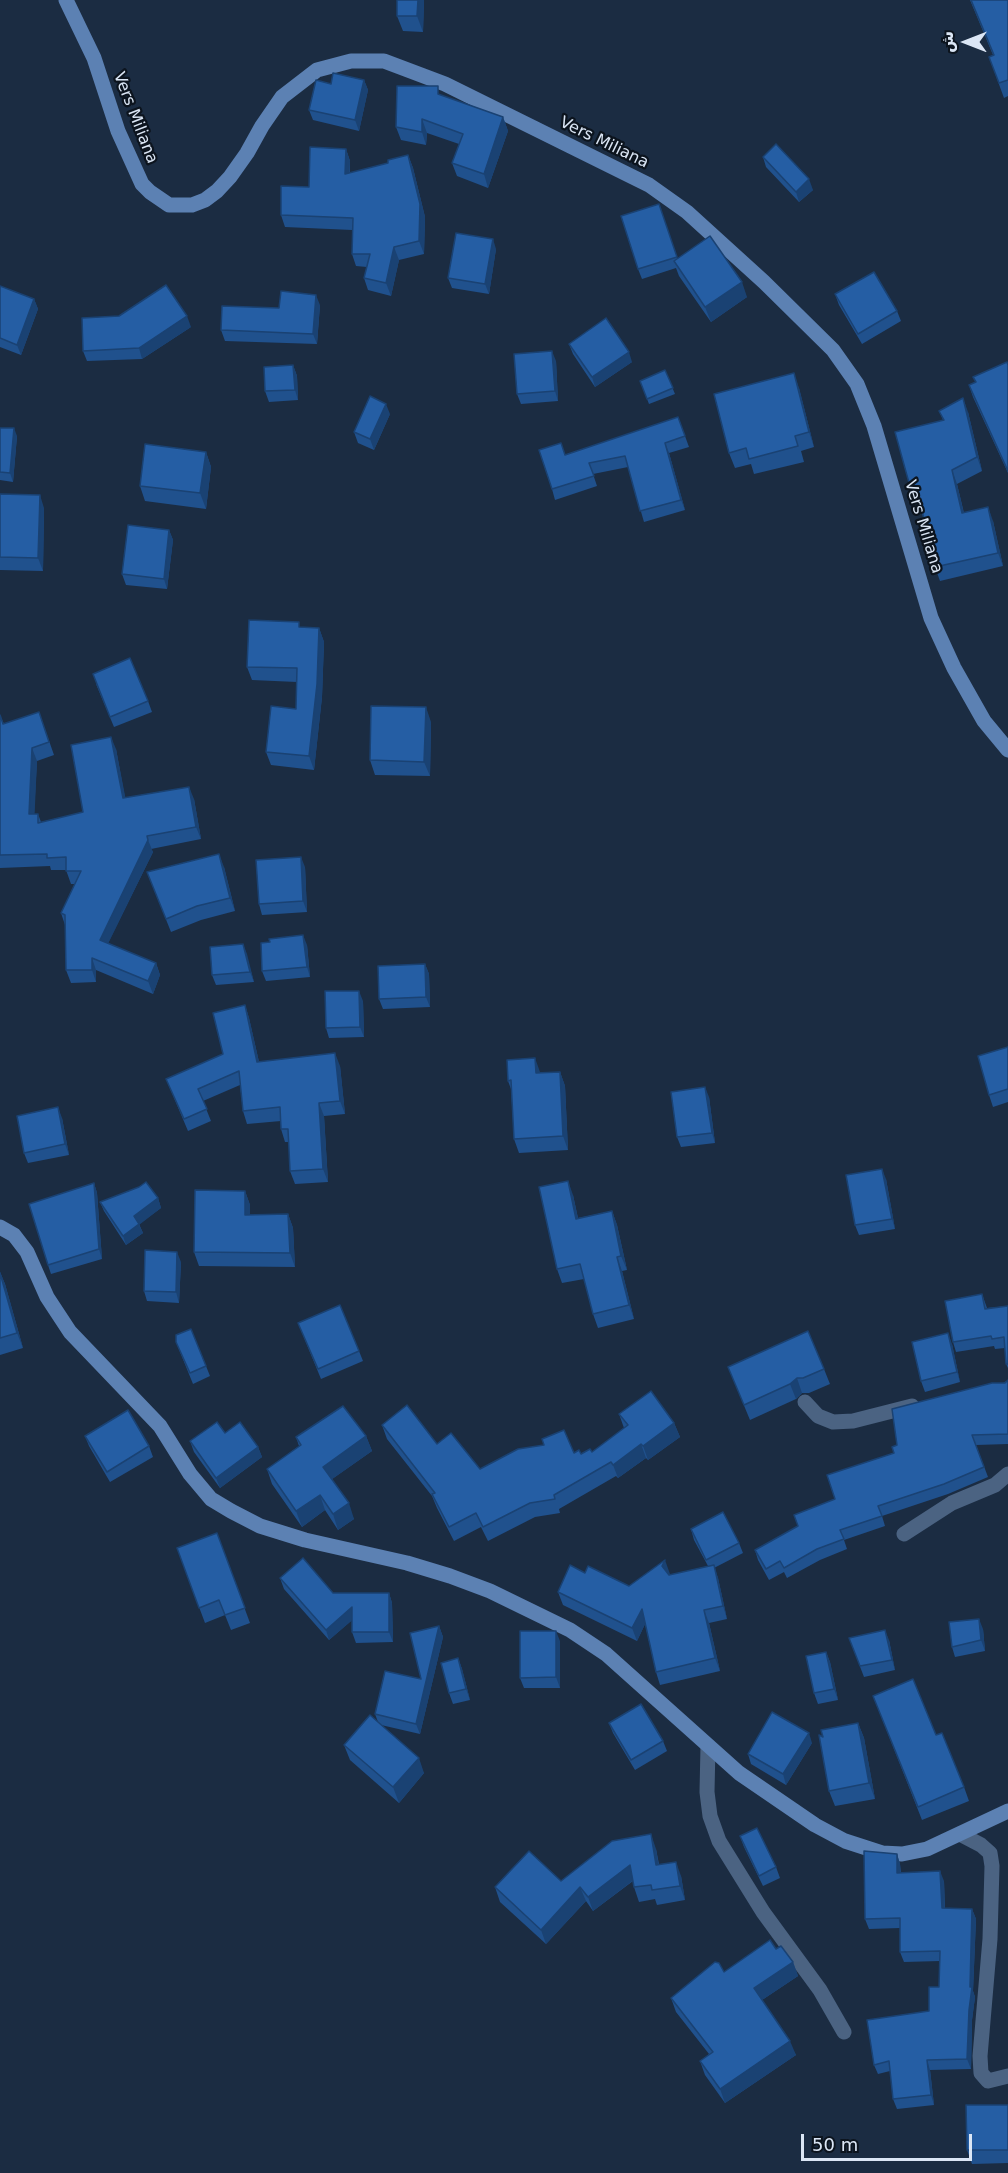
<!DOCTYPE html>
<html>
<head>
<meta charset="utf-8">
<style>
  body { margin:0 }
  #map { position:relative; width:1008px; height:2173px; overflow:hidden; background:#1b2c42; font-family:"DejaVu Sans","Noto Naskh Arabic",sans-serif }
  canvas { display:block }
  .north { position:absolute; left:936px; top:12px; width:60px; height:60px; -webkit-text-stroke:4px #0c141e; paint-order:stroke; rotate:270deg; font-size:16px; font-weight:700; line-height:24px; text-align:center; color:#dbe6f5 }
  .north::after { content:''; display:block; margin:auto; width:21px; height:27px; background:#dbe6f5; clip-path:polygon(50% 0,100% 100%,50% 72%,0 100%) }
  .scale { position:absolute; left:801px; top:2134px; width:171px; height:27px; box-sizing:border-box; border:3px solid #dbe6f5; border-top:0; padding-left:8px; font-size:18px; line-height:21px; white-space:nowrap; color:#dbe6f5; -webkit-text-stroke:4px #0c141e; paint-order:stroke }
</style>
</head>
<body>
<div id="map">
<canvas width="1008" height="2173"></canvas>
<div class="north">ش</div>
<div class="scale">50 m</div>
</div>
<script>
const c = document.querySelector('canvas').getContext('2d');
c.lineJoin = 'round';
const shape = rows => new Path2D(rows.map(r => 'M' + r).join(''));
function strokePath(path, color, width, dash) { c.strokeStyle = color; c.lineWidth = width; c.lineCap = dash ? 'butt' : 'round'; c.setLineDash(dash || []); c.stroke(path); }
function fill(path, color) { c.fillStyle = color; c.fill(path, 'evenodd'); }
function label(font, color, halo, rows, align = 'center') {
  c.font = font + ' "DejaVu Sans",sans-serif'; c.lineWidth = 4.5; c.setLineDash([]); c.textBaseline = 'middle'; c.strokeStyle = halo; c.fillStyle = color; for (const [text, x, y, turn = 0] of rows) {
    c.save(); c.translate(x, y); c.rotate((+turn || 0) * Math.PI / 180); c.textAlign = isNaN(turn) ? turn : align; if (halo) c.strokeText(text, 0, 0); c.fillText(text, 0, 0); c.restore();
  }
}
const minor = shape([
  [805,1402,818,1416,833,1422,853,1421,912,1406],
  [904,1534,952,1503,995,1485,1008,1474],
  [708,1746,707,1792,710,1816,719,1841,763,1912,820,1990,844,2032],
  [960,1834,981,1845,990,1853,992,1866,990,1939,980,2056,981,2073,988,2081,1008,2076]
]);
const secondary = shape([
  [66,0,94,58,118,131,142,184,150,192,169,205,192,205,205,200,217,191,230,177,247,153,262,126,282,97,317,70,351,61,384,61,445,84,649,185,687,212,764,282,833,350,857,384,874,426,931,618,954,668,984,721,1008,750],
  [0,1227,14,1235,27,1252,47,1297,70,1332,160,1426,190,1474,211,1499,231,1511,260,1526,305,1540,407,1563,450,1576,490,1591,570,1630,606,1654,739,1773,815,1825,845,1841,882,1853,902,1854,927,1849,1008,1811]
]);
const wall = shape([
  [397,0,424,0,423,32,403,31,397,16],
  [970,0,1008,0,1008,96,1004,98,989,57,993,55],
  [364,80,368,90,359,131,313,120,309,110],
  [441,95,503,117,508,131,488,188,457,176,452,163,459,144,427,133,426,145,401,140,396,127],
  [346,149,350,161,350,173,388,163,408,155,413,168,425,217,424,254,399,260,391,296,368,290,364,278,367,267,356,266,352,254,352,230,285,227,281,215],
  [763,157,813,190,799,202,766,167],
  [659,204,677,258,747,297,711,322,679,276,676,268,642,279,638,269],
  [496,249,489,294,452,288,448,278],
  [0,286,34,299,38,309,21,355,0,347],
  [835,294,897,311,901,321,862,344,839,305],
  [320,305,317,344,225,341,221,330,279,308],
  [191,327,142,359,87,361,83,351],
  [569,344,632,362,595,387,573,354],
  [556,361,558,401,521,404,517,394],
  [293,365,297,376,298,400,269,402,265,391],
  [1008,365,1008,473,973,397,969,385],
  [665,370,675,394,649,404,640,381],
  [799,388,814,447,801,451,804,462,754,474,751,464,735,468,729,453],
  [939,411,968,412,982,471,957,484,964,513,993,521,1003,566,940,581,935,567,920,503,916,504,911,490,943,420],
  [390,414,374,450,358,443,354,432],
  [678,417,689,447,669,453,685,510,644,522,628,467,593,474,597,486,555,500,552,489,565,455],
  [0,428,17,436,13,482,0,480],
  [206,452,211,467,206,509,145,501,140,486],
  [0,494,44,508,43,571,0,570],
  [169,530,173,540,167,589,126,585,122,574],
  [301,628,319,628,324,642,322,697,314,770,271,765,266,752,296,709,297,682,252,680,247,667],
  [96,684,148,701,152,712,114,727],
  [39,712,54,755,37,761,34,814,38,814,41,822,83,812,116,749,125,798,194,799,201,839,151,849,153,852,108,943,156,963,160,975,153,994,96,970,96,982,71,983,66,970,65,925,61,913,75,884,71,884,66,870,51,870,50,866,0,868,0,715,4,724],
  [431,722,430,776,375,775,370,760],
  [224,867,235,911,201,920,171,932,147,872],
  [305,867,307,912,262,915,259,904],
  [243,944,254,982,216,985,212,975],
  [307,945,310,977,266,981,262,971],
  [425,964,429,974,430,1007,383,1009,379,999],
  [363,1001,364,1037,329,1038,326,1028],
  [245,1005,249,1018,259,1062,340,1066,345,1114,324,1116,328,1182,295,1184,290,1171,289,1142,285,1142,281,1129,281,1121,247,1124,243,1111,240,1085,203,1101,211,1121,188,1131,166,1079,223,1054],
  [1008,1047,1008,1102,993,1107,989,1095],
  [540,1072,540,1073,560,1072,565,1086,568,1150,519,1153,514,1139,511,1089,508,1081],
  [709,1097,715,1143,681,1147,677,1137],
  [62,1118,69,1155,28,1163,24,1153],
  [886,1179,895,1229,859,1235,855,1225],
  [94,1183,97,1193,102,1259,51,1274,48,1265],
  [245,1191,250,1205,250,1215,288,1214,293,1228,295,1267,199,1266,194,1252],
  [573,1195,578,1218,612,1211,617,1225,627,1270,622,1271,634,1319,598,1328,593,1314,584,1279,562,1283,557,1269],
  [158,1198,161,1208,139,1224,143,1233,126,1245,104,1211,100,1202],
  [181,1262,179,1303,147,1301,144,1291],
  [0,1272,5,1284,23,1348,0,1355],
  [982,1294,987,1308,1008,1306,1008,1368,1006,1364,1005,1348,995,1349,994,1346,956,1352,953,1342],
  [298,1323,359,1351,363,1361,321,1379],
  [176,1342,206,1366,210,1376,193,1384],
  [952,1344,960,1382,925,1392,921,1381],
  [728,1367,824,1369,830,1384,809,1393,802,1393,796,1399,750,1420],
  [1008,1380,1008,1444,976,1445,988,1477,948,1494,882,1516,885,1526,844,1540,847,1549,820,1560,787,1578,784,1572,769,1580,758,1560,755,1550,798,1526,835,1499,894,1453,897,1445],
  [619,1414,674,1423,680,1437,648,1460,646,1458,618,1478,616,1476,559,1509,560,1513,535,1517,488,1541,481,1527,454,1541,437,1508,432,1496,387,1439,382,1425,437,1444,480,1469,574,1453,581,1454,592,1452,624,1428],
  [225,1433,258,1447,262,1457,220,1488,194,1452,190,1441],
  [85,1436,149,1446,153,1457,110,1482,89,1446],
  [366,1436,372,1451,332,1479,354,1519,338,1530,325,1510,302,1527,272,1484,267,1469,299,1446,296,1437],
  [691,1529,739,1543,743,1553,714,1568,718,1578,727,1619,709,1623,720,1671,660,1685,656,1672,645,1624,637,1641,563,1605,558,1592,585,1573,629,1586,670,1574,669,1575,708,1566,694,1540],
  [217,1533,250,1623,231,1630,225,1615,205,1623,177,1548],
  [280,1578,333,1593,389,1593,392,1603,393,1642,356,1643,352,1632,352,1620,329,1640,284,1589],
  [439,1626,443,1637,420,1734,381,1725,424,1773,399,1803,350,1760,344,1745,378,1722,375,1714,421,1679],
  [983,1629,985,1651,955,1657,952,1647],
  [849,1638,889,1640,895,1670,864,1677],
  [560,1641,560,1688,524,1688,520,1678],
  [826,1652,830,1662,838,1700,818,1704,814,1693],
  [458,1658,462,1669,470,1700,453,1704,449,1693],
  [873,1696,936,1735,964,1787,969,1801,922,1820],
  [609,1723,663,1741,667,1751,635,1770,613,1733],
  [858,1723,864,1738,875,1799,835,1806,829,1791,823,1737],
  [812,1743,786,1785,751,1764,748,1754],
  [740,1836,776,1867,780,1878,763,1886,744,1847],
  [656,1849,659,1864,681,1876,685,1900,657,1905,655,1899,639,1902,634,1887,633,1881,593,1911,586,1901,546,1944,500,1902,495,1887,561,1881],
  [897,1854,900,1864,901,1873,944,1881,945,1908,972,1909,976,1919,973,1991,975,1997,972,2020,971,2069,930,2070,934,2105,897,2109,893,2099,890,2071,878,2074,874,2065,929,2011,939,1987,940,1961,904,1962,900,1952,900,1928,869,1929,865,1919],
  [776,1949,793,1962,798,1976,762,2000,796,2055,725,2103,705,2075,700,2061,709,2054,676,2012,671,1998,724,1972],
  [1008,2105,1008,2163,972,2164,967,2150]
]);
const shadedWall = shape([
  [418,0,424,0,423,32,417,16],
  [364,80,368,90,359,131,355,120],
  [503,117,508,131,488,188,484,174],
  [422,119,427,133,426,145,422,132],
  [346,149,350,161,349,186,345,174],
  [408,155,413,168,425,217,424,254,419,241],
  [809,179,813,190,799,202,796,192],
  [493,239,496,249,489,294,485,284],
  [394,247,399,260,391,296,386,283],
  [742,282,747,297,711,322,705,307],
  [316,295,320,305,317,344,313,334],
  [34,299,38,309,21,355,17,345],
  [187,316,191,327,142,359,139,348],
  [552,351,556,361,558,401,555,391],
  [629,352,632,362,595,387,592,377],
  [293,365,297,376,298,400,295,390],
  [794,373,799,388,814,447,809,432],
  [963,398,968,412,982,471,977,457],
  [386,404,390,414,374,450,370,439],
  [14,428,17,436,13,482,10,473],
  [665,443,669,453,685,510,681,500],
  [206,452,211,467,206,509,200,493],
  [952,470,957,484,967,527,962,513],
  [40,495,44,508,43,571,38,558],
  [988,507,993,521,1003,566,998,553],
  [169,530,173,540,167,589,164,579],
  [319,628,324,642,322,697,314,770,309,756],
  [426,707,431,722,430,776,424,762],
  [111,737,116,749,128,811,123,798],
  [32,748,37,761,34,827,29,814],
  [189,787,194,799,201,839,196,827],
  [148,840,153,852,104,952,100,940],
  [219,854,224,867,235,911,230,898],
  [301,857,305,867,307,912,303,901],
  [303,935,307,945,310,977,307,967],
  [243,944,247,954,254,982,250,972],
  [92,958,96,970,96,982,92,970],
  [156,963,160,975,153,994,148,981],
  [425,964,429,974,430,1007,426,997],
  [359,991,363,1001,364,1037,360,1027],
  [245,1005,249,1018,262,1075,257,1062],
  [335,1053,340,1066,345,1114,340,1101],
  [535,1058,540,1072,541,1087,536,1073],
  [560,1072,565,1086,568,1150,563,1136],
  [705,1087,709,1097,715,1143,712,1133],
  [319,1103,324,1116,328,1182,323,1169],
  [58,1107,62,1118,69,1155,65,1144],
  [882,1169,886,1179,895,1229,892,1219],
  [568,1181,573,1195,581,1233,576,1219],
  [94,1183,97,1193,102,1259,99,1249],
  [245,1191,250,1205,250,1229,245,1215],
  [158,1198,161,1208,139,1225,143,1233,126,1245,123,1236,134,1216],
  [612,1211,617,1225,627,1270,621,1256],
  [288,1214,293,1228,295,1267,290,1253],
  [177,1252,181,1262,179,1303,176,1292],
  [617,1257,622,1271,634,1319,629,1305],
  [0,1272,5,1284,23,1348,17,1333],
  [948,1333,952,1344,960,1382,957,1372],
  [797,1378,802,1393,796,1399,790,1384],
  [674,1423,680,1437,648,1460,643,1446],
  [366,1436,372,1451,328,1482,323,1467],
  [641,1444,646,1458,618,1478,613,1465],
  [258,1447,262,1457,220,1488,216,1478],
  [320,1495,325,1510,302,1527,296,1511],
  [349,1503,354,1519,338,1530,333,1514],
  [665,1560,670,1574,667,1579,662,1566],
  [714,1565,718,1578,727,1619,723,1606],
  [389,1593,392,1603,393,1642,389,1632],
  [352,1607,356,1617,329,1640,326,1630],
  [642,1609,646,1622,637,1641,632,1628],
  [704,1610,709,1623,720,1671,715,1658],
  [979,1619,983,1629,985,1651,981,1640],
  [439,1626,443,1637,420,1734,416,1724],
  [885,1630,889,1640,895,1670,892,1660],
  [556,1631,560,1641,560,1688,556,1677],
  [826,1652,830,1662,838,1700,834,1689],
  [458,1658,462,1669,470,1700,466,1689],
  [858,1723,864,1738,875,1799,869,1783],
  [809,1733,812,1743,786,1785,783,1774],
  [419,1758,424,1773,399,1803,393,1787],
  [651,1834,656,1849,661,1879,656,1865],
  [897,1854,900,1864,901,1883,897,1873],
  [676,1862,681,1876,685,1900,680,1886],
  [630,1865,635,1879,593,1911,588,1897],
  [940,1871,944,1881,945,1918,942,1908],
  [580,1887,586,1901,546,1944,541,1930],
  [972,1909,976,1919,973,1991,975,1997,972,2020,971,2069,967,2059],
  [793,1962,798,1976,759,2002,754,1988],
  [790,2041,796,2055,725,2103,720,2089],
  [927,2060,930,2070,934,2105,931,2095]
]);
const building = shape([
  [397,0,418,0,417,16,397,16,397,0],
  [971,0,1008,0,1008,80,999,83,989,57,994,55,971,0],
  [333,73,364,80,355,120,309,110,316,80,331,84,333,73],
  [397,86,438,86,438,94,503,117,484,174,452,163,463,134,422,119,422,132,396,127,397,86],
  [776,144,809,179,796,192,763,157,776,144],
  [310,147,346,149,345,174,388,163,388,160,408,155,420,204,419,241,394,247,386,283,364,278,370,254,352,254,353,218,281,215,281,186,309,187,310,147],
  [659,204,677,257,638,269,621,216,659,204],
  [456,233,493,239,485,284,448,278,456,233],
  [710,236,742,282,705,307,674,261,710,236],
  [874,272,897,311,858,334,835,294,874,272],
  [166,285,187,316,139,348,83,351,82,318,119,316,166,285],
  [0,286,34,299,17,345,0,338,0,286],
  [281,291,316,295,313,334,221,330,222,306,279,308,281,291],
  [606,318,629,352,592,377,569,344,606,318],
  [552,351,555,391,517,394,514,354,552,351],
  [1007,362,1008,365,1008,471,969,385,976,382,973,377,1007,362],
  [293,365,295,390,265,391,264,367,293,365],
  [665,370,673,388,647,399,640,381,665,370],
  [794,373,809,432,795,436,798,446,749,459,746,448,729,453,714,394,794,373],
  [370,396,386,404,370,439,354,432,370,396],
  [963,398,977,457,952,470,962,513,988,507,998,553,935,567,917,489,911,490,895,432,944,420,939,411,963,398],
  [678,417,685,436,665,443,681,500,640,511,625,456,589,463,594,476,552,489,539,450,561,443,565,455,678,417],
  [0,428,14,428,10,473,0,472,0,428],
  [145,444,206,452,200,493,140,486,145,444],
  [0,494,40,495,38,558,0,557,0,494],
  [128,525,169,530,164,579,122,574,128,525],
  [249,620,299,622,299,627,319,628,317,684,309,756,266,752,271,706,296,709,297,668,247,667,249,620],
  [130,658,148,701,110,717,93,674,130,658],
  [371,706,426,707,424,762,370,760,371,706],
  [39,712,49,742,32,748,29,814,38,814,38,823,83,812,71,745,111,737,123,798,189,787,196,827,147,836,148,840,100,940,156,963,148,981,92,958,92,970,66,970,65,915,61,913,81,871,66,871,66,857,47,858,47,854,0,855,0,715,3,724,39,712],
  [219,854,230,898,197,906,166,919,147,872,219,854],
  [301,857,303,901,259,904,256,860,301,857],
  [303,935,307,967,262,971,261,943,270,942,269,939,303,935],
  [243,944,250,972,212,975,210,947,243,944],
  [425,964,426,997,379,999,378,966,425,964],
  [325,991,359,991,360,1027,326,1028,325,991],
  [245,1005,257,1062,335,1053,340,1101,319,1103,323,1169,290,1171,288,1129,281,1129,280,1107,243,1111,239,1071,198,1089,207,1109,184,1119,166,1079,223,1054,213,1013,245,1005],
  [1008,1047,1008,1089,989,1095,978,1056,1008,1047],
  [535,1058,536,1073,560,1072,563,1136,514,1139,511,1080,508,1081,507,1060,535,1058],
  [705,1087,712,1133,677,1137,671,1092,705,1087],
  [58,1107,65,1144,24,1153,17,1116,58,1107],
  [882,1169,892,1219,855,1225,846,1175,882,1169],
  [568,1181,576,1219,612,1211,621,1256,617,1257,629,1305,593,1314,580,1264,557,1269,539,1187,568,1181],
  [146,1182,158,1198,134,1216,139,1224,123,1236,100,1202,139,1187,146,1182],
  [94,1183,99,1249,48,1265,29,1204,94,1183],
  [195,1190,245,1191,245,1215,288,1214,290,1253,194,1252,195,1190],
  [145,1250,177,1252,176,1292,144,1291,145,1250],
  [0,1273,17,1333,0,1338,0,1273],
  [982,1294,985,1309,1008,1306,1008,1364,1006,1364,1004,1337,992,1339,991,1336,953,1342,945,1301,982,1294],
  [340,1305,359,1351,318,1369,298,1323,340,1305],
  [191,1329,206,1366,190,1373,176,1342,176,1335,191,1329],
  [808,1331,824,1369,803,1378,797,1378,790,1384,744,1405,728,1367,808,1331],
  [948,1333,957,1372,921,1381,912,1342,948,1333],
  [1008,1380,1008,1434,972,1435,984,1467,944,1484,878,1506,882,1516,840,1530,844,1539,817,1549,784,1568,780,1561,766,1569,755,1550,798,1526,794,1515,835,1499,827,1475,894,1453,892,1447,897,1445,892,1409,992,1383,1005,1383,1008,1380],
  [651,1391,674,1423,643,1446,641,1444,613,1465,611,1462,554,1495,555,1499,530,1503,483,1527,476,1513,449,1527,432,1494,435,1493,382,1425,407,1405,437,1444,451,1433,480,1469,518,1449,544,1445,542,1439,564,1430,574,1453,579,1450,581,1454,590,1449,592,1452,628,1425,619,1414,651,1391],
  [343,1406,366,1436,323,1467,349,1503,333,1514,320,1495,296,1511,267,1469,301,1445,296,1437,343,1406],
  [128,1410,149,1446,107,1472,85,1436,128,1410],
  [217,1422,225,1433,240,1422,258,1447,216,1478,190,1441,217,1422],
  [723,1512,739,1543,706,1560,691,1529,723,1512],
  [217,1533,245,1608,225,1615,219,1600,199,1608,177,1548,217,1533],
  [303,1558,333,1593,389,1593,389,1632,352,1632,352,1607,326,1630,280,1578,303,1558],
  [665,1560,662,1566,669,1575,714,1565,723,1606,704,1610,715,1658,656,1672,642,1609,632,1628,558,1592,570,1565,585,1573,588,1566,629,1586,665,1560],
  [979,1619,981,1640,952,1647,949,1622,979,1619],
  [439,1626,416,1724,375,1714,385,1671,421,1679,410,1633,439,1626],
  [885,1630,892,1660,860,1666,849,1638,885,1630],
  [520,1631,556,1631,556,1677,520,1678,520,1631],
  [826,1652,834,1689,814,1693,806,1656,826,1652],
  [458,1658,466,1689,449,1693,441,1663,458,1658],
  [913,1679,936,1735,942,1733,964,1787,918,1807,873,1696,913,1679],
  [641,1704,663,1741,631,1760,609,1723,641,1704],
  [772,1712,809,1733,783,1774,748,1754,772,1712],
  [370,1715,419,1758,393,1787,344,1745,370,1715],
  [858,1723,869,1783,829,1791,819,1735,823,1737,821,1730,858,1723],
  [757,1828,776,1867,759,1876,740,1836,757,1828],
  [651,1834,656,1865,676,1862,680,1886,652,1890,651,1885,634,1887,630,1865,588,1897,580,1887,541,1930,495,1887,529,1851,561,1881,612,1841,651,1834],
  [864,1851,897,1854,897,1873,940,1871,942,1908,972,1909,970,1987,972,1987,969,2010,967,2059,927,2060,931,2095,893,2099,889,2061,874,2065,867,2020,929,2011,929,1987,939,1987,940,1951,900,1952,900,1918,865,1919,864,1851],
  [770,1940,776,1949,781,1946,793,1962,754,1988,790,2041,720,2089,700,2061,713,2052,671,1998,715,1962,719,1963,724,1972,770,1940],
  [966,2105,1008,2105,1008,2150,967,2150,966,2105]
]);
const streetNames = [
  ["Vers Miliana",135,118,69],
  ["Vers Miliana",604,143,26],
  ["Vers Miliana",923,527,73]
];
strokePath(minor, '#4b6382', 15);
strokePath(secondary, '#5c81b3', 15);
fill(wall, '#20518d');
fill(shadedWall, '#1a4273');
fill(building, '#255ea4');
strokePath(building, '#1a4273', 1.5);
label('16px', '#dbe6f5', '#0c141e', streetNames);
</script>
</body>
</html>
